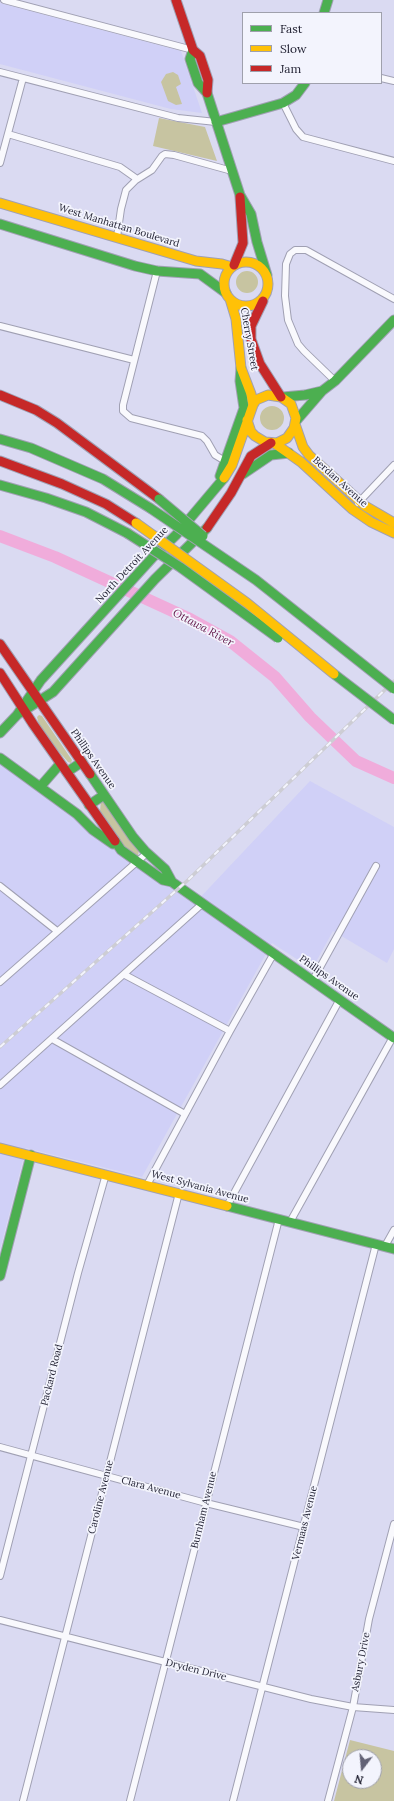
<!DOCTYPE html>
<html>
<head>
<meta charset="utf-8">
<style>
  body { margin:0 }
  #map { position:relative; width:394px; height:1801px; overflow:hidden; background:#dadaf2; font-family:Lora,serif }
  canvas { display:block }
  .legend { position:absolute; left:242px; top:12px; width:140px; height:72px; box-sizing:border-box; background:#f3f4fd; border:1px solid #9fa0ac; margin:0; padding:5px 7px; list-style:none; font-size:12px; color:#223 }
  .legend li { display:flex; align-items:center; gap:8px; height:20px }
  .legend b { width:20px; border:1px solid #9fa0ac }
  .north { position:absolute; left:342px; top:1749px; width:40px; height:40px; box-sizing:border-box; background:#f3f4fd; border:1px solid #9fa0ac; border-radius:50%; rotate:196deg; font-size:11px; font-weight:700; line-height:16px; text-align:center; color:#223 }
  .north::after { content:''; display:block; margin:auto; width:14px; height:18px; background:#626276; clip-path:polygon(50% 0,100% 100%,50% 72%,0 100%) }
</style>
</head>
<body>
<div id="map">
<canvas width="394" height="1801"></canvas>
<ul class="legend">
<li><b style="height:5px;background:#4caf50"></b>Fast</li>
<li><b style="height:5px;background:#ffc107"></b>Slow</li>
<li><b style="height:5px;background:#c62828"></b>Jam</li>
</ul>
<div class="north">N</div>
</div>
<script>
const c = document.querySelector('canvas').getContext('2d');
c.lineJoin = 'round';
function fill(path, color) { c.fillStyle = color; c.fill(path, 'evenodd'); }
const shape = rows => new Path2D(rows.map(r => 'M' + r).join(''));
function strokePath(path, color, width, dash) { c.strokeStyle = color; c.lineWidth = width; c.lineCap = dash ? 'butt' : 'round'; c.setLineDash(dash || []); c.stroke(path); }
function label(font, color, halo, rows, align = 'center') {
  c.font = font + ' Lora,serif'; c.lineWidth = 3.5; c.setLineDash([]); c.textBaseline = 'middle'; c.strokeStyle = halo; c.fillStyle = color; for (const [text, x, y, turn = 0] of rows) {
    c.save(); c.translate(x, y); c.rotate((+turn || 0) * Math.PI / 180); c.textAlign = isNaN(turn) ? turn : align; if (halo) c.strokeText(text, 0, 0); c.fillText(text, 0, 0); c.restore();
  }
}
const built = shape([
  [0,3,181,51,202,113,171,109,0,64],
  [0,762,139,862,194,904,310,781,394,827,394,949,387,963,333,931,312,969,272,943,142,1177,26,1148,0,1250]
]);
const green = shape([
  [173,72,178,75,181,84,176,87,182,104,176,105,168,101,161,82,166,74],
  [159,118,205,127,217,161,153,146],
  '236 282a11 11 0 1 1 22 0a11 11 0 1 1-22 0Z',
  '260 418a12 12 0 1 1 24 0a12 12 0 1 1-24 0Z',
  [39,715,42,716,72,760,71,763,68,762,43,733,38,721,37,717],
  [101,799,139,850,138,856,136,856,125,847,106,825,100,812],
  [350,1740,394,1751,394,1801,334,1801],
  [350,1757,374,1757,374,1781,350,1781]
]);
const river = shape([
  [0,536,55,557,190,619,230,641,275,677,310,717,356,761,394,778]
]);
const street = shape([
  [4,0,193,50],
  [0,72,178,118,216,122],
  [381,78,394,81],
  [283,103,296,129,303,137,394,161],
  [8,134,120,167,137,179],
  [0,163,23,78],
  [117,237,121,209,126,190,136,180,152,170,162,156,165,154,174,155,232,171],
  [157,271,123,405,123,411,131,418,202,436,207,441,215,455,225,461],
  [0,326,134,360],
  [335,381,304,351,298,344,288,320,285,296,286,264,290,254,295,250,306,250,394,299],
  [358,503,394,465],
  [0,886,57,931],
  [125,975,230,1031],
  [313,980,376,866],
  [0,982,147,853],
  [52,1039,185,1114],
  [0,1085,202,904],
  [147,1185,230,1031,274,953],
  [227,1206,340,999],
  [290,1222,393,1037],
  [385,1246,394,1230],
  [0,1447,206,1503,304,1527],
  [0,1576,78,1273,106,1174],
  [0,1620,311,1699,353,1707,394,1710],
  [23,1801,179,1193],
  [130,1801,279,1219],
  [233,1801,376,1244],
  [328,1801,353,1707,369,1619,394,1524]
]);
const fast = shape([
  [324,13,328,0],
  [193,50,190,59,198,83,207,93,240,195,251,214,257,242,267,275],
  [216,122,283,103,296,95,305,83],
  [0,224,135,266,157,271,200,274,226,293],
  [283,397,305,395,322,391],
  [296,421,322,391,335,381,394,320],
  [0,439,31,448,103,479,150,508],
  [243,474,271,455,289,453],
  [220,476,244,408,240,381,241,368],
  [0,485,46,498,86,512,127,533],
  [20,713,53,692,155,579,207,528],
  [0,733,17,715,41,680,153,557,176,535,224,478],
  [0,758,77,814,93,830,113,844],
  [67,772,82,762],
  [90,774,133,837,145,851,165,869,172,882],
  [40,787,60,764],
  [89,805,104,795],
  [115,841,121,850,163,880,172,882,394,1038],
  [227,1206,394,1249],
  [0,1276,31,1155]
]);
const slow = shape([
  [0,203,196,261,222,264,232,267],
  '224 284a22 22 0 1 1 44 0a22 22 0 1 1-44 0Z',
  [230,299,236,319,241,368,251,394,253,405],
  [295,424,303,447,309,455,365,506,394,523],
  [274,443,301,462,352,509,371,522,394,533],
  [224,478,232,465,253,405,256,400,268,395,281,397,291,404,296,418,294,428,287,438,277,443,265,442,255,436,251,432,247,420],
  [0,1148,227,1206]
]);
const jam = shape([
  [176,0,193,50,200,56,208,80,207,93],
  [234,265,243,243,240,197],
  [263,301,251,326,251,339,260,364,281,397],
  [0,395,36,410,57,423,159,499],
  [0,461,62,484,106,504,136,523],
  [207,528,231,493,251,456,271,443],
  [0,644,90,774],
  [0,673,33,724,115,841]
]);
const rail = shape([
  [0,1047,188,880,394,681]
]);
const fastBridge = shape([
  [159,499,203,536],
  [150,508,256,580,394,689],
  [127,533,180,567,278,638],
  [334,674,394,720]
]);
const slowBridge = shape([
  [136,523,247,603,334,674]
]);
const streetNames = [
  ["West Manhattan Boulevard",119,226,17],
  ["Cherry Street",249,339,80],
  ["Berdan Avenue",340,482,42],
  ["North Detroit Avenue",132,565,-47],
  ["Phillips Avenue",93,759,55],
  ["Phillips Avenue",329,978,35],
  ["West Sylvania Avenue",200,1187,15],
  ["Packard Road",52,1375,-76],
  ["Clara Avenue",151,1488,15],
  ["Caroline Avenue",101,1497,-76],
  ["Burnham Avenue",204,1510,-76],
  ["Vermaas Avenue",305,1523,-76],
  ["Asbury Drive",361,1662,-79],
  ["Dryden Drive",196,1670,14]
];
const waterNames = [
  ["Ottawa River",203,628,28]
];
fill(built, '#d0d0f7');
fill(green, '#c7c4a1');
strokePath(river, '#f0acdb', 12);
strokePath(street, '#a0a0b3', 8);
strokePath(fast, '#a0a0b3', 11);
strokePath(slow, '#a0a0b3', 11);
strokePath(jam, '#a0a0b3', 11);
strokePath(street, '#f9f9fd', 6);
strokePath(fast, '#4caf50', 9);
strokePath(slow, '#ffc107', 9);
strokePath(jam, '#c62828', 9);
strokePath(rail, '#cdcdd4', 3.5);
strokePath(rail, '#f3f4fd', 2, [6]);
strokePath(fastBridge, '#a0a0b3', 11, []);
strokePath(slowBridge, '#a0a0b3', 11, []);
strokePath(fastBridge, '#4caf50', 9);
strokePath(slowBridge, '#ffc107', 9);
label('10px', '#223', '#f3f4fd', streetNames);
label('italic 11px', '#611748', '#f3f4fd', waterNames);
</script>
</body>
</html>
